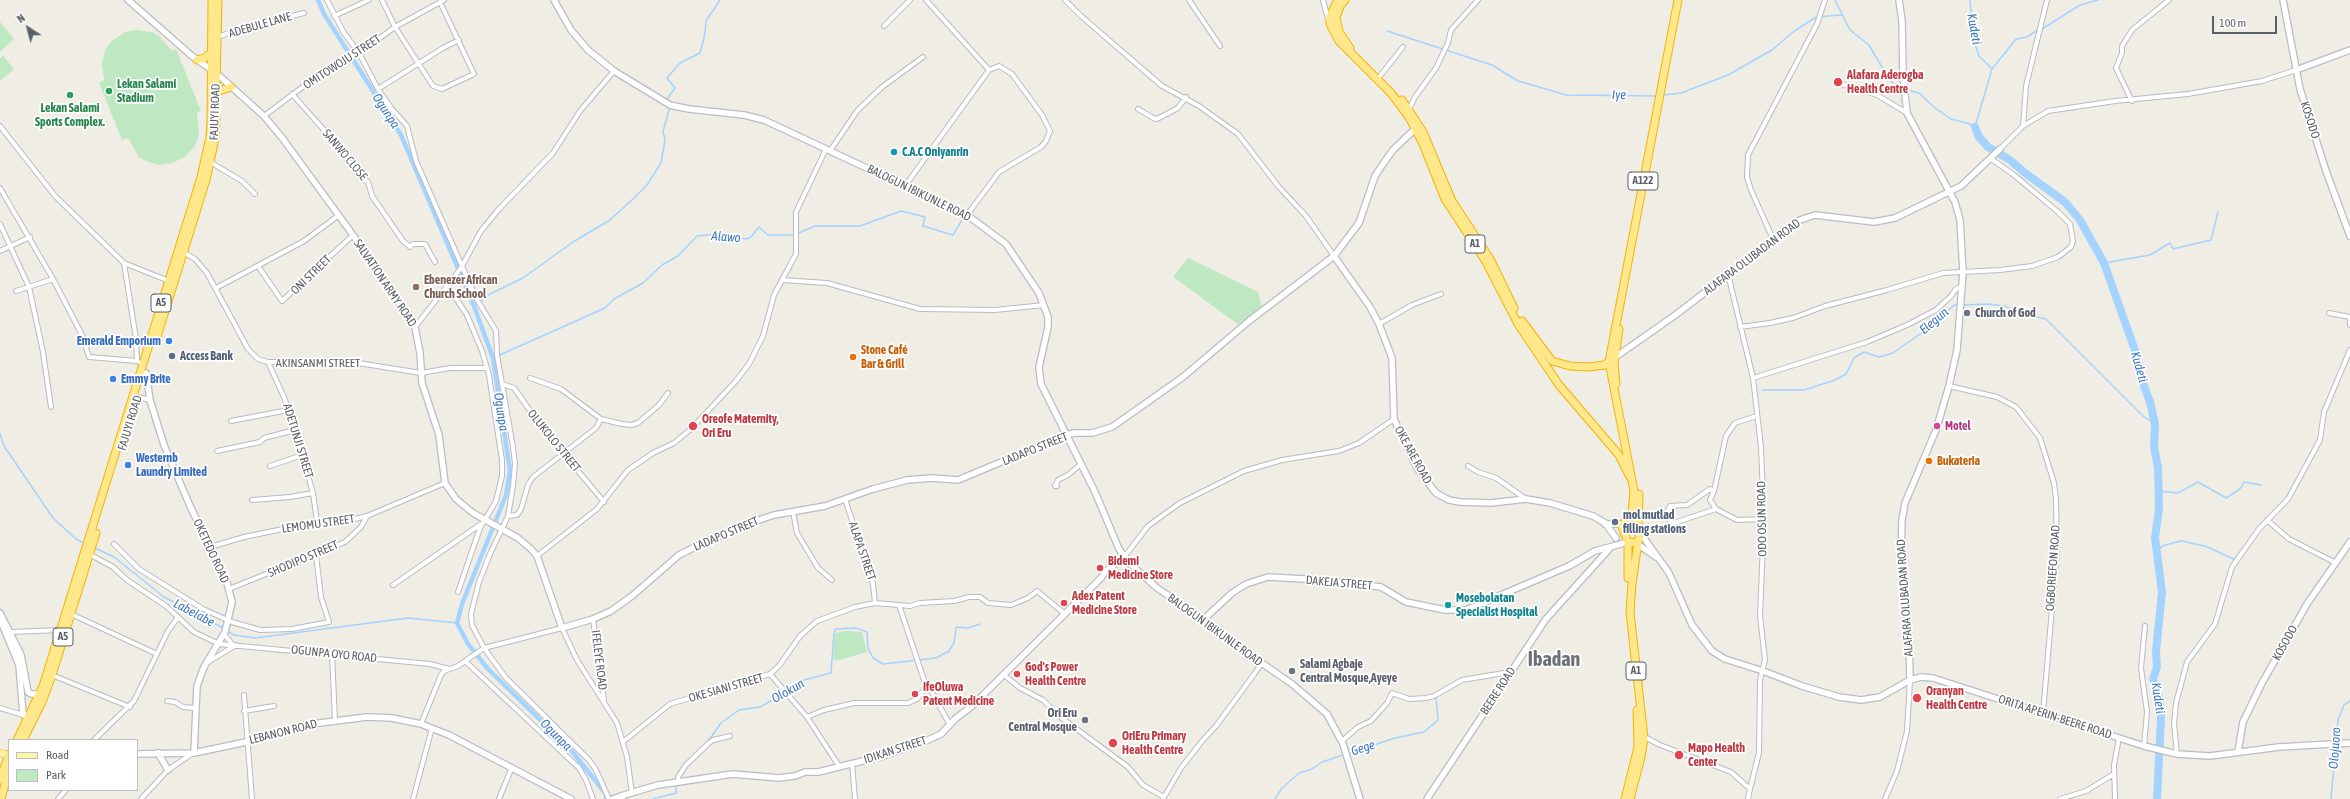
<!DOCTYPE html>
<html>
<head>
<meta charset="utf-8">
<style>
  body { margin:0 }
  #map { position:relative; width:2350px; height:799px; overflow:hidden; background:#efede4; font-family:"Asap Condensed",sans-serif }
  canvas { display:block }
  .legend { position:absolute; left:8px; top:739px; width:130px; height:52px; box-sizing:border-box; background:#fff; border:1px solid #bebfc1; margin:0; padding:5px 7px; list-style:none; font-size:12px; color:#5c5f65 }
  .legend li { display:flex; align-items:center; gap:8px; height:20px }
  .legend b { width:20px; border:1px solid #bebfc1 }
  .north { position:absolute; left:8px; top:8px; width:40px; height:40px; -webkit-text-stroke:3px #fff; paint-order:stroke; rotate:324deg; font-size:11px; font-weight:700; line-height:16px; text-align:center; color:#5c5f65 }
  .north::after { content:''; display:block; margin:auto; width:14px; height:18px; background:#5c5f65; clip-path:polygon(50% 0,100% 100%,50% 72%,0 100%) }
  .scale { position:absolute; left:2212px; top:16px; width:65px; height:18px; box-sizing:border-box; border:2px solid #5c5f65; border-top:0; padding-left:5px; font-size:12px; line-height:14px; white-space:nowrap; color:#5c5f65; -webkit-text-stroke:3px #fff; paint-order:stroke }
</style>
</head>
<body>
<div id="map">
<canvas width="2350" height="799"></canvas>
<ul class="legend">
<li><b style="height:5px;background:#fff5a9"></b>Road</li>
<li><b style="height:11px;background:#bee8c1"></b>Park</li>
</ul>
<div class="north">N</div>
<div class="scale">100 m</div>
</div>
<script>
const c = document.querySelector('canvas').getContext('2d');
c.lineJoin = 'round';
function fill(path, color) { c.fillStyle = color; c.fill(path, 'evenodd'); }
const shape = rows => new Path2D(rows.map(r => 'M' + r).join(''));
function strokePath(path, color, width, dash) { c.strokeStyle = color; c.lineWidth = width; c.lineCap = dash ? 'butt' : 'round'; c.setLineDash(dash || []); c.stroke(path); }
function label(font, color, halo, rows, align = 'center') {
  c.font = font + ' "Asap Condensed",sans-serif'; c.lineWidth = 3.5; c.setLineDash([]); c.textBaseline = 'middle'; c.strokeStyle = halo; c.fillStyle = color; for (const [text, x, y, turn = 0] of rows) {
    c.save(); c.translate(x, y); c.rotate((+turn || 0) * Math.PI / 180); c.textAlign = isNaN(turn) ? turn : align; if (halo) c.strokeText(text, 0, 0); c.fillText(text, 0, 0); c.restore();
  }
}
const green = shape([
  [0,22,14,39,0,52],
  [136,30,152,32,160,37,172,51,176,49,201,111,197,112,199,134,195,146,185,157,172,163,159,165,148,162,139,157,128,138,122,140,99,83,104,80,102,64,105,50,112,41,125,32],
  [3,56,14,69,0,81,0,58],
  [1188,258,1258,292,1262,308,1238,324,1173,277],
  [846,631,862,632,867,652,836,661,833,659,835,633]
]);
const stream = shape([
  [1835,0,1850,30,1869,45,1889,79,1898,89,1903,90],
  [1970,0,1973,38,1979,56,1992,69],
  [2042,29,2080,5,2098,0],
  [1387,31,1492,65,1518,81,1566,95,1658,96],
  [1907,90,1919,93,1935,108,1951,119,1970,124,1975,127,1992,69,2016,39,2027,37,2038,30],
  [1663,95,1681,93,1728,75,1772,50,1793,32,1816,17,1841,15],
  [668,102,667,99,675,88,667,78,680,63,700,53,705,34,706,21,720,0],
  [2104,263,2150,255,2170,243,2173,249,2211,240,2218,212],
  [1962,305,1988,304,2005,306,2018,313,2046,319,2143,416,2155,424],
  [474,306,490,294,523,278,573,242,610,220,634,198,647,185,661,163,665,140,663,131,670,107],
  [493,358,605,308,614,299,643,283,662,265,678,256,697,236,720,234,746,239,751,237,759,227,768,235,794,235,815,226,860,226,901,211,925,217,923,226,953,235,962,220],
  [1762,390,1804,390,1835,380,1846,374,1854,358,1864,352,1879,357,1893,353,1934,324,1954,305,1959,305],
  [0,434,4,446,53,518,76,539,84,543],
  [2158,491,2178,493,2198,482,2226,498,2240,489,2244,482,2261,485],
  [95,548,114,557,164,597,223,628],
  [2156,550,2165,545,2181,541,2205,546,2236,560],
  [226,630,234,635,255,638,408,618,457,623],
  [707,743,721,723,739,710,760,707,793,688,800,681,831,673,834,633,836,629,856,628,867,632,868,648,873,658,883,664,936,658,949,651,954,643,956,627,968,628,980,624],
  [653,799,676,793,676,784],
  [1275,799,1282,788,1299,773,1312,769,1322,762,1395,738,1424,732,1438,720,1436,697],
  [2331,799,2338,720,2344,705,2350,701]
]);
const canal = shape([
  [318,0,324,14,401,135,474,306,493,358,510,471,506,495,462,604,457,623,468,644,488,669,571,750,606,794,606,799]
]);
const river = shape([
  [1975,127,1979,137,1988,147,2010,160,2025,173,2065,202,2080,220,2104,263,2137,356,2141,378,2150,402,2155,424,2154,447,2158,467,2159,508,2155,538,2162,592,2156,651,2157,667,2153,679,2160,700,2161,719,2157,799]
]);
const street = shape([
  [327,0,344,33,359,53,378,89,391,108,407,126,416,161,476,298,496,331,497,355,513,447,515,464,513,486,508,516,490,554,479,582,471,614,472,625,484,648,506,678,589,760,596,770,609,799],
  [382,0,395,27,433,86,442,89,474,74,440,2],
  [926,0,989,70],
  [1065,0,1081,16,1162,86,1199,106,1238,134,1278,186,1306,216,1334,256],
  [1189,0,1220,46],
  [1323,0,1328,19],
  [334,16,369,0],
  [884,26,910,0],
  [217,37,247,27,304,13],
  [1380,76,1403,47],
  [1841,84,1877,95,1907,113],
  [378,89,443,48,459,40],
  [292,94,332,139,359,176,368,182,372,196,403,241,410,247,413,244,425,244,435,262],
  [2132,101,2116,68,2122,53,2122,46,2132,30,2169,0],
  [1138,109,1155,119,1159,118,1178,108,1186,97],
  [1409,109,1415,97,1436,68,1448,43,1451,30,1478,0],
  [264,116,316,77,355,56,395,27,444,0],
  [0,126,55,196,124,263,169,281],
  [2023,126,2026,86,2047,0],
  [2000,149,2023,126,2048,111,2115,101,2188,94,2262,81,2296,70],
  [830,151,857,111,882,87,923,57],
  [210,162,242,181,255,194],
  [905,186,989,70,999,66,1012,74,1042,115,1050,131,1046,141,1041,147,999,172,967,215],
  [0,188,53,279,82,335,89,357,137,361,143,364],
  [0,224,29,287,43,352,51,407],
  [1773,239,1751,190,1747,177,1748,155,1817,24,1825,0],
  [0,251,30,237],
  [183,252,195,259,207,273,248,349,258,359,268,362,352,362,421,373,450,368,487,368],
  [124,263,136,339,137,361],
  [258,266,282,301,353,235],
  [1728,274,1753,378,1761,447,1764,519,1760,616,1765,660,1760,680,1759,753,1750,789],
  [782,280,827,283,920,309,995,310,1044,305],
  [447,285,467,315,482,351,489,375,502,460,502,476,496,501,480,528,458,592],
  [216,288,304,241,339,215],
  [16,291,53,279],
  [2329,313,2350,317],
  [2350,318,2350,325],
  [1379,324,1412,305,1441,294],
  [415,327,461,268,481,231,499,209,553,153,580,111,614,71],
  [1740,327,1770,323,1793,318,1825,306,1887,290,1943,273,2000,270,2032,266,2058,257,2071,247,2073,241,2070,224,2058,212,2014,175,1990,158],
  [268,362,284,397,295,430,313,493,317,522],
  [530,378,561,389,601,419,622,424,631,425,638,423,659,405,668,393],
  [1753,378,1867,342,1907,325,1936,310,1951,296,1956,289,1962,287],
  [502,384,514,388,543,429,604,502],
  [1949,386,1997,397,2016,407,2040,438,2054,483,2056,499,2057,551,2043,713],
  [134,396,150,400],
  [1757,416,1735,423,1726,436,1714,491,1710,489,1687,505,1670,506,1667,512,1669,520,1674,523,1716,509,1737,520,1764,519],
  [231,421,288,410],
  [217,451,260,442,264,438,295,430],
  [270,466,302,455],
  [1468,466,1478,472,1496,478,1526,499],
  [1057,486,1055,486,1058,480,1068,475,1081,464],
  [1714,491,1710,500,1716,509],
  [845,499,873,584,875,603],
  [252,500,290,497,313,493],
  [793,512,797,533,818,568,832,580],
  [508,516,517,515,521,509,528,485,533,477,596,428,601,419],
  [2267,520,2289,539,2336,563],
  [114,544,139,569,203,609,232,622,260,630,292,629,329,622,321,597,316,555],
  [210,547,244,537,317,522,342,522,367,516,445,483],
  [89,554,113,567,127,580,166,606,194,632,219,644,430,664,449,669],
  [537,556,597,509,628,470,653,453,674,443,691,429,736,381,749,364,763,336,774,295,796,254,796,212,826,149],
  [1125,556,1148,526,1180,503,1244,471,1282,460,1339,451,1359,443,1394,419],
  [393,585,481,524],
  [229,589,345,542,361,527,367,516],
  [899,605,925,683,928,685,950,725],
  [71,614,157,654],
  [593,619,604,700],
  [11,632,60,630],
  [224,634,232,644],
  [332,654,335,721],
  [465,661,579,768,586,780,593,799],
  [208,662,236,645],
  [770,674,807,717,839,766],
  [1003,674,1020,688,1043,700,1059,716,1128,767,1143,785,1164,797],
  [52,675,130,707],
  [244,695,252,799],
  [167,701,175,702,183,707,196,708],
  [0,708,23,715],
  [244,711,274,706],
  [807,717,824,710,854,703,908,703,917,699,928,685],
  [421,724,441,675,444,671,458,666,484,648,562,628,577,660,617,723,627,757,632,793],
  [1643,736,1660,745,1731,772,1750,789,1748,799],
  [94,740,134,701,168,631,178,617],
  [624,741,670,704,770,674,779,666,800,636,817,621,855,607,875,603,910,606,920,603,954,601,969,597,980,597,988,603,1011,605,1028,598,1037,591,1065,614],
  [1342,741,1358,727,1371,721,1387,703,1392,693,1409,699,1426,698,1434,696,1462,680,1510,672],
  [2144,746,2147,712,2141,668,2145,626],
  [2177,754,2174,724,2176,703,2187,662,2215,624,2232,567,2259,529,2288,499,2320,440,2324,412,2350,350],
  [852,763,855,799],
  [679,782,678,777,686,765,709,743,713,740,730,736],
  [58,799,66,790],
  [141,799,168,770,193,753],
  [413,799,432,728],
  [499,799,512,767],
  [1163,799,1181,768,1203,740,1216,726,1255,673,1261,664,1259,661],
  [1885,799,1897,771,1907,731,1910,680],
  [2060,799,2086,791,2114,774],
  [2115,799,2114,765,2119,738]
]);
const secondary = shape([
  [128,0,192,56,216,73,264,116,283,139,353,235,415,327,420,353,422,383,439,435,445,483,456,499,473,513,518,538,531,549,537,556,562,628,593,619,611,611,632,596,679,555,707,541,756,521,774,515,825,506,873,489,907,480,932,478,958,480,1066,435,1074,433,1092,433,1112,427,1183,377,1249,321,1334,256,1359,223,1375,176,1383,164,1393,150,1415,129],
  [554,0,571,30,588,50,614,71,670,105,689,109,744,115,764,120,967,215,1006,244,1039,293,1048,317,1048,327,1039,367,1041,384,1095,492,1119,549,1129,563,1157,588,1204,619,1230,641,1292,684,1327,714,1343,744,1360,799],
  [1899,0,1902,21,1903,76,1907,113,1955,202,1960,220,1963,272,1957,350,1949,386,1936,430,1905,503,1902,520,1901,557,1909,638,1910,680],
  [2283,0,2300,89,2326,171,2350,236],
  [2296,70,2350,50],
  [1334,256,1370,307,1379,324,1392,358,1394,419,1417,468,1436,493,1449,500,1460,502,1491,503,1526,499,1550,503,1593,516,1605,523,1616,538],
  [1614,358,1674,316,1800,220,1815,215,1874,222,1895,218,1961,186,2000,149],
  [146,373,150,400,164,445,190,506,227,583,232,602,225,632,204,667,197,686,194,753],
  [1605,524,1623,524],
  [1639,531,1669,573,1692,625,1712,651,1725,659,1763,671,1802,686,1839,697,1861,700,1880,697,1910,680,1921,677,1933,678,2144,746,2177,754,2210,756,2279,747,2350,743],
  [1636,543,1656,557],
  [0,613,21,655,28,692,31,694,39,694],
  [0,619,19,665,23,715,28,716],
  [1204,619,1232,593,1246,584,1268,577,1323,580,1381,587,1406,602,1445,610,1466,610,1569,566,1595,551,1628,542],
  [2238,752,2243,722,2262,683,2307,604,2350,542],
  [158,753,168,770],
  [137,754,194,753,246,742,304,725,367,717,392,718,421,724,449,735,571,799],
  [621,796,658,785,733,774,779,778,795,776,805,772,818,772,883,756,924,742,941,734,955,719,972,706,1101,578,1105,572,1125,556],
  [613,799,621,796,622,799],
  [1427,799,1546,619,1611,547]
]);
const primary = shape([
  [0,753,8,755]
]);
const highway = shape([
  [1338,0,1330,16,1330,24,1339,41,1391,93,1409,117,1423,144,1445,199,1485,260,1518,324,1559,385,1619,455,1630,477],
  [1345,0,1340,6,1336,18,1339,32,1350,48],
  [197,60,205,58,212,52],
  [216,87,218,0],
  [216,92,231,87],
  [1402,100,1423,132,1452,201,1490,259,1514,308],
  [1522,321,1552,361,1570,366,1589,367,1604,365,1613,359],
  [156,340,206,180,215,139,216,117],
  [1616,384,1614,364,1619,329],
  [1625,521,1631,520,1636,525,1640,537,1636,543,1628,542,1622,527,1623,524,1632,512,1634,491,1609,362,1678,0],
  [1638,529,1639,494],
  [1628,578,1628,542],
  [17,740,43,686,201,177,210,137,211,122,212,0],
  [23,740,42,702,52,675,96,533],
  [0,780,9,754],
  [1,799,9,769],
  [1625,799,1638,747,1637,710],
  [1630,799,1641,757,1644,738,1630,612,1632,584,1638,542]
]);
const markers = [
  [1838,82,5,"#e0444e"],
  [109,91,4,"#2e9e5b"],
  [70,95,4,"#2e9e5b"],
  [894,152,4,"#0f9aa8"],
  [416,287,4,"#8d6e63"],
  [1967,313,4,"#6b7280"],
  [169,341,4,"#3f7fe0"],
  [172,356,4,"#5c6f8a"],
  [853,357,4,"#e8710a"],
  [113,379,4,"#3f7fe0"],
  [693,426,5,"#e0444e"],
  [1937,426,4,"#d1479c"],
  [1929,461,4,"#e8710a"],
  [128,465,4,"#3f7fe0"],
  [1615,522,4,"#5c6f8a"],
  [1100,568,4,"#e0444e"],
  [1064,603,4,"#e0444e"],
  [1448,605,4,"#0f9aa8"],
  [1292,671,4,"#6b7280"],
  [1017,674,4,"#e0444e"],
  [915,694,4,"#e0444e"],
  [1917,698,5,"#e0444e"],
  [1085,720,4,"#6b7280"],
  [1113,743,5,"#e0444e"],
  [1679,755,5,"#e0444e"]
];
const shields = [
  [1643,181,30],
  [1475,244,20],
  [161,303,20],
  [63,637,20],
  [1636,671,20]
];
const shieldNames = [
  ["A122",1643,181],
  ["A1",1475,244],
  ["A5",161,303],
  ["A5",63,637],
  ["A1",1636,671]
];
const streetNames = [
  ["ADEBULE LANE",260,25,-16],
  ["OMITOWOJU STREET",342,62,-33],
  ["FAJUYI ROAD",215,112,-88],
  ["KOSODO",2310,120,72],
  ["SANWO CLOSE",345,155,50],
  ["BALOGUN IBIKUNLE ROAD",919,193,26],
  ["ALAFARA OLUBADAN ROAD",1752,257,-37],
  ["ONI STREET",311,275,-44],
  ["SALVATION ARMY ROAD",385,283,56],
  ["AKINSANMI STREET",318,363],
  ["FAJUYI ROAD",130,423,-73],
  ["ADETUNJI STREET",298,441,73],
  ["OLUKOLO STREET",554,441,51],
  ["LADAPO STREET",1035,449,-22],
  ["OKE ARE ROAD",1413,455,61],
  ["ODO OSUN ROAD",1762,519,-91],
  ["LEMOMU STREET",318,524,-8],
  ["LADAPO STREET",726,534,-23],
  ["OKETEDO ROAD",211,551,65],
  ["ALAPA STREET",862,551,71],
  ["SHODIPO STREET",303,559,-23],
  ["OGBORIEFON ROAD",2053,568,-86],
  ["DAKEJA STREET",1339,583,5],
  ["ALAFARA OLUBADAN ROAD",1905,598,-94],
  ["BALOGUN IBIKUNLE ROAD",1215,630,36],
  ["KOSODO",2285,643,-61],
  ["OGUNPA OYO ROAD",334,654,6],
  ["IFELEYE ROAD",599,660,83],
  ["OKE SIANI STREET",726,688,-16],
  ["BEERE ROAD",1498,691,-57],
  ["ORITA APERIN-BEERE ROAD",2055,717,18],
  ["LEBANON ROAD",283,732,-14],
  ["IDIKAN STREET",895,750,-18]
];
const healthNames = [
  ["Alafara Aderogba",1847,75],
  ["Health Centre",1847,89],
  ["Oreofe Maternity,",702,419],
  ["Ori Eru",702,433],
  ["Bidemi",1108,561],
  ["Medicine Store",1108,575],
  ["Adex Patent",1072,596],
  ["Medicine Store",1072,610],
  ["God's Power",1025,667],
  ["Health Centre",1025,681],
  ["IfeOluwa",923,687],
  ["Patent Medicine",923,701],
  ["Oranyan",1926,691],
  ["Health Centre",1926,705],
  ["OriEru Primary",1122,736],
  ["Health Centre",1122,750],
  ["Mapo Health",1688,748],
  ["Center",1688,762]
];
const leisureNames = [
  ["Lekan Salami",117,84],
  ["Stadium",117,98],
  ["Lekan Salami",70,108,"center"],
  ["Sports Complex.",70,122,"center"]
];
const cultureNames = [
  ["C.A.C Oniyanrin",902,152],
  ["Mosebolatan",1456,598],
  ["Specialist Hospital",1456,612]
];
const educationNames = [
  ["Ebenezer African",424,280],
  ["Church School",424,294]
];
const worshipNames = [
  ["Church of God",1975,313],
  ["Salami Agbaje",1300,664],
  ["Central Mosque,Ayeye",1300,678],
  ["Ori Eru",1077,713,"right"],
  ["Central Mosque",1077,727,"right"]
];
const shopNames = [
  ["Emerald Emporium",161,341,"right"],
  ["Emmy Brite",121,379],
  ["Westernb",136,458],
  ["Laundry Limited",136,472]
];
const foodNames = [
  ["Stone Café",861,350],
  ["Bar & Grill",861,364],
  ["Bukateria",1937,461]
];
const serviceNames = [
  ["Access Bank",180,356],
  ["mol mutlad",1623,515],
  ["filling stations",1623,529]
];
const hotelNames = [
  ["Motel",1945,426]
];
const waterNames = [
  ["Kudeti",1974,29,80],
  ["Iye",1619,95,1],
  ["Ogunpa",386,111,57],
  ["Alawo",726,237,4],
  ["Elegun",1934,321,-40],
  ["Kudeti",2139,367,74],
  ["Ogunpa",501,412,81],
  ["Labelabe",194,613,28],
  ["Olokun",788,691,-30],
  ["Kudeti",2158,698,81],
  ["Ogunpa",556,735,45],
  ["Gege",1363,748,-18],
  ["Olojuoro",2335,748,-86]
];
const townNames = [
  ["Ibadan",1554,660]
];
fill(green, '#bee8c1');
strokePath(stream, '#a4d3ff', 1.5);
strokePath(canal, '#a4d3ff', 4.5);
strokePath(river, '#a4d3ff', 8);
strokePath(street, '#b9bbc1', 6);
strokePath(secondary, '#b9bcc3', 8);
strokePath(primary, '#fad352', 8);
strokePath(highway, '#f3b300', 9);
strokePath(street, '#fff', 4);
strokePath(secondary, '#fff', 5.5);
strokePath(primary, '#fff5a9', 6);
strokePath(highway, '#ffe78b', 7);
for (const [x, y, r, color] of markers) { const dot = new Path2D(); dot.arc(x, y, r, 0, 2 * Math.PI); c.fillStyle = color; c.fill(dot); strokePath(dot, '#fff', 1.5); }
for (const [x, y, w] of shields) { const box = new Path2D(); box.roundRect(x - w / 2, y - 9, w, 18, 3); c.fillStyle = '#fff'; c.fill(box); strokePath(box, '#5c5f65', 1); }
label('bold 11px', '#5c5f65', null, shieldNames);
label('12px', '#5c5f65', '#fff', streetNames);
label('bold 12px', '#be3a42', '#fff', healthNames, 'left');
label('bold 12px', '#27864d', '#fff', leisureNames, 'left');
label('bold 12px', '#0d838f', '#fff', cultureNames, 'left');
label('bold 12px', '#785e54', '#fff', educationNames, 'left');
label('bold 12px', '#5b616d', '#fff', worshipNames, 'left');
label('bold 12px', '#366cbe', '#fff', shopNames, 'left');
label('bold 12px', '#c56008', '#fff', foodNames, 'left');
label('bold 12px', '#4e5e75', '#fff', serviceNames, 'left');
label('bold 12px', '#b23c85', '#fff', hotelNames, 'left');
label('italic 13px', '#3c77c2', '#fff', waterNames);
label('bold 20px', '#6d7177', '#fff', townNames);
</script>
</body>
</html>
